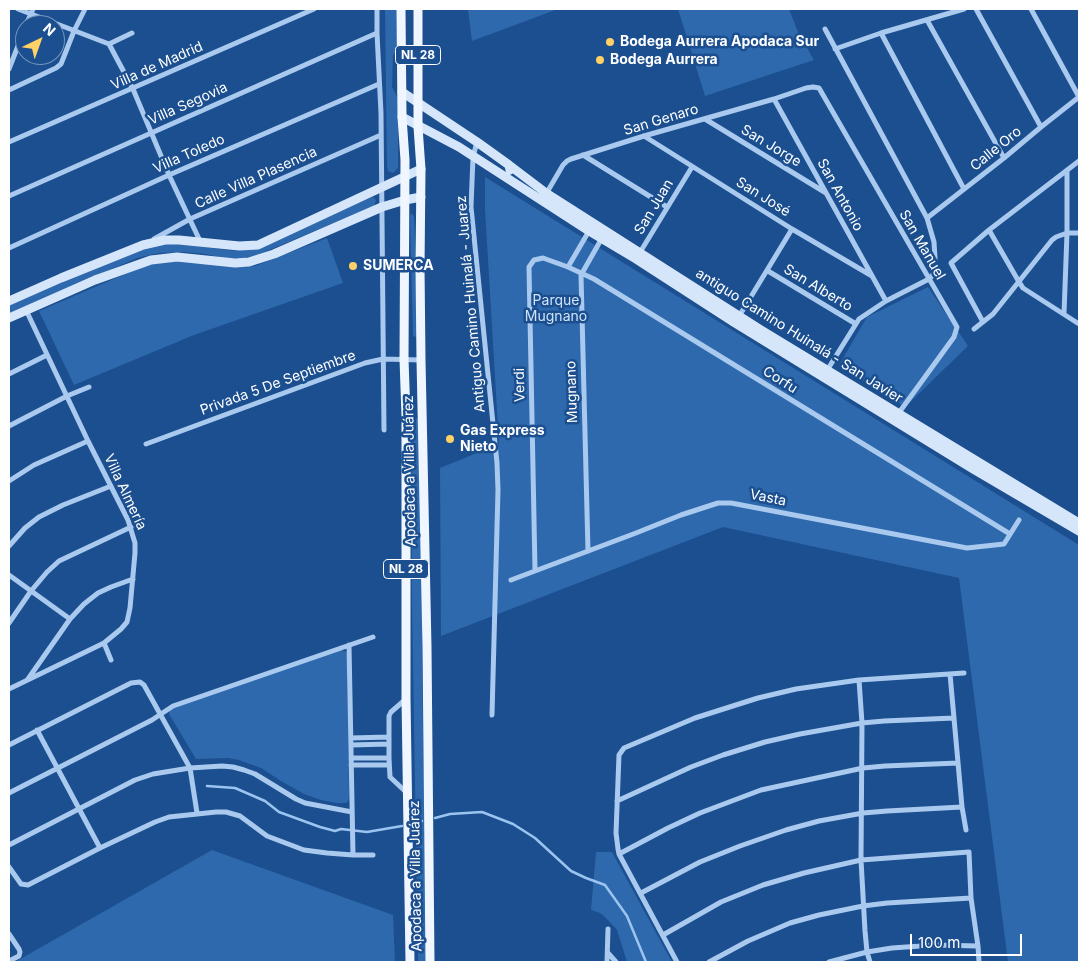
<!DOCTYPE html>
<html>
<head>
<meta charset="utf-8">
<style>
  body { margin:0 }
  #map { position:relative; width:1088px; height:971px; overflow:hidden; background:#1b4f8f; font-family:Inter,sans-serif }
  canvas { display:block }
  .frame { position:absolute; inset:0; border:10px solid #fff; pointer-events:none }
  .north { position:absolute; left:15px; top:15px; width:50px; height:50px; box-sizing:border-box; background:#1b4f8f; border:1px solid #7695bc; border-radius:50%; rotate:42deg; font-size:14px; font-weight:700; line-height:20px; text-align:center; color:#fff }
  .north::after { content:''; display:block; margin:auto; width:18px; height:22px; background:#ffd166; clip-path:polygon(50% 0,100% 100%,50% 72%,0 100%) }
  .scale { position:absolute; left:910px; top:934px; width:112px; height:22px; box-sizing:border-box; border:2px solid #fff; border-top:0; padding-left:6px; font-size:15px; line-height:18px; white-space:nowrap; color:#fff; -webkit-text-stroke:4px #1b4f8f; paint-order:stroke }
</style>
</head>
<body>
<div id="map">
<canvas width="1088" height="971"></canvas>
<div class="frame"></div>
<div class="north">N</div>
<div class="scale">100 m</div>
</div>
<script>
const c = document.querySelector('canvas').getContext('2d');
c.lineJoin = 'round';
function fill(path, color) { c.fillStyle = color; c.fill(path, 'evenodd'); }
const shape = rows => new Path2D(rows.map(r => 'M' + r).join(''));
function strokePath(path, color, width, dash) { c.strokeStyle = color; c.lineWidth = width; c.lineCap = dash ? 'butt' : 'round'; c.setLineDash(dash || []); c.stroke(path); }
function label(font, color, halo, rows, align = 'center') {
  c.font = font + ' Inter,sans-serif'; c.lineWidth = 5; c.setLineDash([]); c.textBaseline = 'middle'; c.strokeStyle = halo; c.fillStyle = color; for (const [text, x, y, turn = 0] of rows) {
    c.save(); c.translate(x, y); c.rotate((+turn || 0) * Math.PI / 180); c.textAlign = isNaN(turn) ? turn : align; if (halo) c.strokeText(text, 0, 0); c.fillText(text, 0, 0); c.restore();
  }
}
const green = shape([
  [385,9,397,9,398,50,393,55,392,87,398,98,398,168,393,173,388,171,387,166],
  [468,9,558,9,472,41],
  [678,9,789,9,798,32,814,60,705,96],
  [485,177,1079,545,1079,962,1008,962,959,578,723,527,441,636,440,468,499,444,485,209],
  [373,197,376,200,374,206,255,256,242,258,225,258,205,254,185,252,159,253,137,258,9,314,9,305,120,257,150,247,172,243,236,251,251,248],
  [411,213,414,216,416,268,417,274,417,334,416,337,413,336,410,216],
  [327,238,343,283,194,335,74,385,39,311,144,266,172,259,244,267,255,266],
  [928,287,968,346,905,407,839,365,867,317],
  [412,418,419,419,423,588,422,668,427,962,418,962,412,603,411,423],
  [341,650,346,652,347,654,349,798,348,801,346,803,337,803,321,800,304,794,281,781,261,768,239,760,228,758,196,759,169,714,170,709],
  [212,850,393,915,395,962,15,962],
  [596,852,612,852,672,962,627,962,617,930,605,917,600,913,591,910]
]);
const stream = shape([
  [207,786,235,788,265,801,279,812,320,827,335,831,341,829,367,832,402,826],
  [435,818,450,814,482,812,513,824,535,838,571,871,586,878,605,885,627,916,646,962],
  [415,822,422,821]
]);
const street = shape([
  [18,9,109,44],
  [377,9,377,33,381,113,384,430],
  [976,9,1041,127],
  [1031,9,1079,97],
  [927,20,1004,158],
  [26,25,33,9],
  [825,29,927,218,934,242,935,258,934,272,932,276,929,279,886,301,859,319,826,372],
  [881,33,964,189],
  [109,44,133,89,169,175,200,241],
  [109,44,132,33],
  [835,49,881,33,964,9],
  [9,69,25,28],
  [9,90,56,68,61,64,74,31,85,9],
  [774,99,886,301],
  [705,119,826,193],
  [644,136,792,229,872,276],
  [9,142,314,9],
  [477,142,473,157,471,207,497,463,498,490,492,715],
  [583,155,667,207],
  [546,194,563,165,567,161,571,159,644,136,774,99,806,88,813,87,819,88,957,327,954,337,898,414],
  [9,196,377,33],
  [927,218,1004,158,1041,127,1079,97],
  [989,230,1019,282,1023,288,1079,324],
  [154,239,190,219,381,135],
  [9,248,169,175,379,84],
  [639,254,692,167],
  [568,267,589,231],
  [768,271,856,324],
  [1064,314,1067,233,1067,170],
  [738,318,792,229],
  [983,322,951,263,989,230,1079,161],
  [974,329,993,314,1052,240,1056,237,1067,233,1079,233],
  [9,374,47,355],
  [9,426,67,396,89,387],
  [146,444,365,363,383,359,421,360],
  [9,481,34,465,88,441],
  [9,546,25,528,39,517,63,505,111,486],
  [588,551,581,275,602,238],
  [535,570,529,267,534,260,543,258,568,267,594,279,1010,534],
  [9,575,70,619],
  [511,580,636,533,681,515,718,503,731,503,967,548,1004,544,1019,520],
  [9,623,31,591,47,572,59,561,131,527],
  [104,643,111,660],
  [349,645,353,855],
  [950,674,962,807,966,830],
  [28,679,70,619,84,604,98,593,111,587,133,579],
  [859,680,862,723,861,860,865,931,867,952,870,962],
  [9,689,104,643,121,629,127,622,130,608,135,553,135,543,128,520,88,441,26,310],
  [406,699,391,712,389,716,389,758,390,777,407,793],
  [37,730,100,848],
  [351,738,389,737],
  [9,745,131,683,140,682,144,685,190,768,197,813],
  [351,745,389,744],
  [351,758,389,758],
  [351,765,389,765],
  [9,793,152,720,173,706,373,637],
  [617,801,691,767,723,755,765,742,800,734,862,723,884,721,954,718],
  [9,845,135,780,153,774,190,768,222,766,233,767,244,770,255,774,296,799,305,803,352,812],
  [619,854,668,828,700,813,761,790,863,768,885,766,958,763],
  [9,867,21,884,28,885,100,848,155,822,169,817,216,812,226,812,240,816,267,836,304,850,327,853,353,855,373,855],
  [641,893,700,862,740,846,786,830,819,821,863,813,887,811,962,807],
  [971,898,978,946,979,962],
  [9,934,19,949,20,952,19,956,9,961],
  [663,935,721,902,763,885,804,873,861,860,969,852,971,898,887,903,863,906,819,915,790,923,748,941,709,962],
  [608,953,616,962],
  [607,962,608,929],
  [677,962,619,854,618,849,616,833,619,755,624,748,695,718,758,698,796,689,859,680,964,673],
  [829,962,867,952,892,948,935,945,978,946]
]);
const secondary = shape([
  [402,92,477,142,509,165,510,170],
  [402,117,459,147,589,231,636,259,735,323,973,469,1079,531],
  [509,165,546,193,761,330,1079,523],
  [9,301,61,278,143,245,165,240,179,240,239,246,258,245,421,169],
  [9,318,95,280,151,260,177,257,235,263,249,262,274,254,382,207,405,200,421,197]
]);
const primary = shape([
  [401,9,402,117,405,160,404,359,406,416,406,698,410,962],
  [418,9,418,127,421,169,420,267,421,360,427,647,430,962]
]);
const markers = [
  [610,42,5,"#ffd166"],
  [600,60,5,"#ffd166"],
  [353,266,5,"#ffd166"],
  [450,439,5,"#ffd166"]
];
const shields = [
  [418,55,45],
  [406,569,45]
];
const shieldNames = [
  ["NL 28",418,55],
  ["NL 28",406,569]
];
const poiNames = [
  ["Bodega Aurrera Apodaca Sur",620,42],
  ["Bodega Aurrera",610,60],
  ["SUMERCA",363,266],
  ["Gas Express",460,431],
  ["Nieto",460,447]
];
const streetNames = [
  ["Villa de Madrid",157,66,-24],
  ["Villa Segovia",188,104,-24],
  ["San Genaro",661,120,-17],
  ["San Jorge",771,146,31],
  ["Calle Oro",996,149,-39],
  ["Villa Toledo",189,154,-24],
  ["Calle Villa Plasencia",256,178,-24],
  ["San Antonio",840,195,61],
  ["San José",763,197,32],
  ["San Juan",654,207,-59],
  ["San Manuel",922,245,60],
  ["San Alberto",818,288,31],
  ["Antiguo Camino Huinalá - Juarez",471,304,-95],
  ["antiguo Camino Huinalá - San Javier",799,336,32],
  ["Corfu",780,380,32],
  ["Privada 5 De Septiembre",278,383,-20],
  ["Verdi",520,385,-91],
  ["Mugnano",572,392,-92],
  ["Apodaca a Villa Juárez",410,471,-91],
  ["Villa Almería",125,492,65],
  ["Vasta",768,498,11],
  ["Apodaca a Villa Juárez",416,876,-91]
];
const parkNames = [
  ["Parque",556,301],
  ["Mugnano",556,317]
];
fill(green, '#2e69ad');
strokePath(stream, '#9cc4f0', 2.5);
strokePath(street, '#a9c9ee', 5);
strokePath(secondary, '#d6e6fa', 9);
strokePath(primary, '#f0f6ff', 9);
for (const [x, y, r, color] of markers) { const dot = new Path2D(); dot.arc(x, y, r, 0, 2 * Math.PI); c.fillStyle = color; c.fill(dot); strokePath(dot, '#1b4f8f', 2); }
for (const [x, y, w] of shields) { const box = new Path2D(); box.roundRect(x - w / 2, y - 9.5, w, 19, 4); c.fillStyle = '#1b4f8f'; c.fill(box); strokePath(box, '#fff', 1); }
label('bold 12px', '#fff', null, shieldNames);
label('bold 14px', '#fff', '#1b4f8f', poiNames, 'left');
label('14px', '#fff', '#1b4f8f', streetNames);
label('14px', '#cfe3fa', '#1b4f8f', parkNames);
</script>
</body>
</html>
